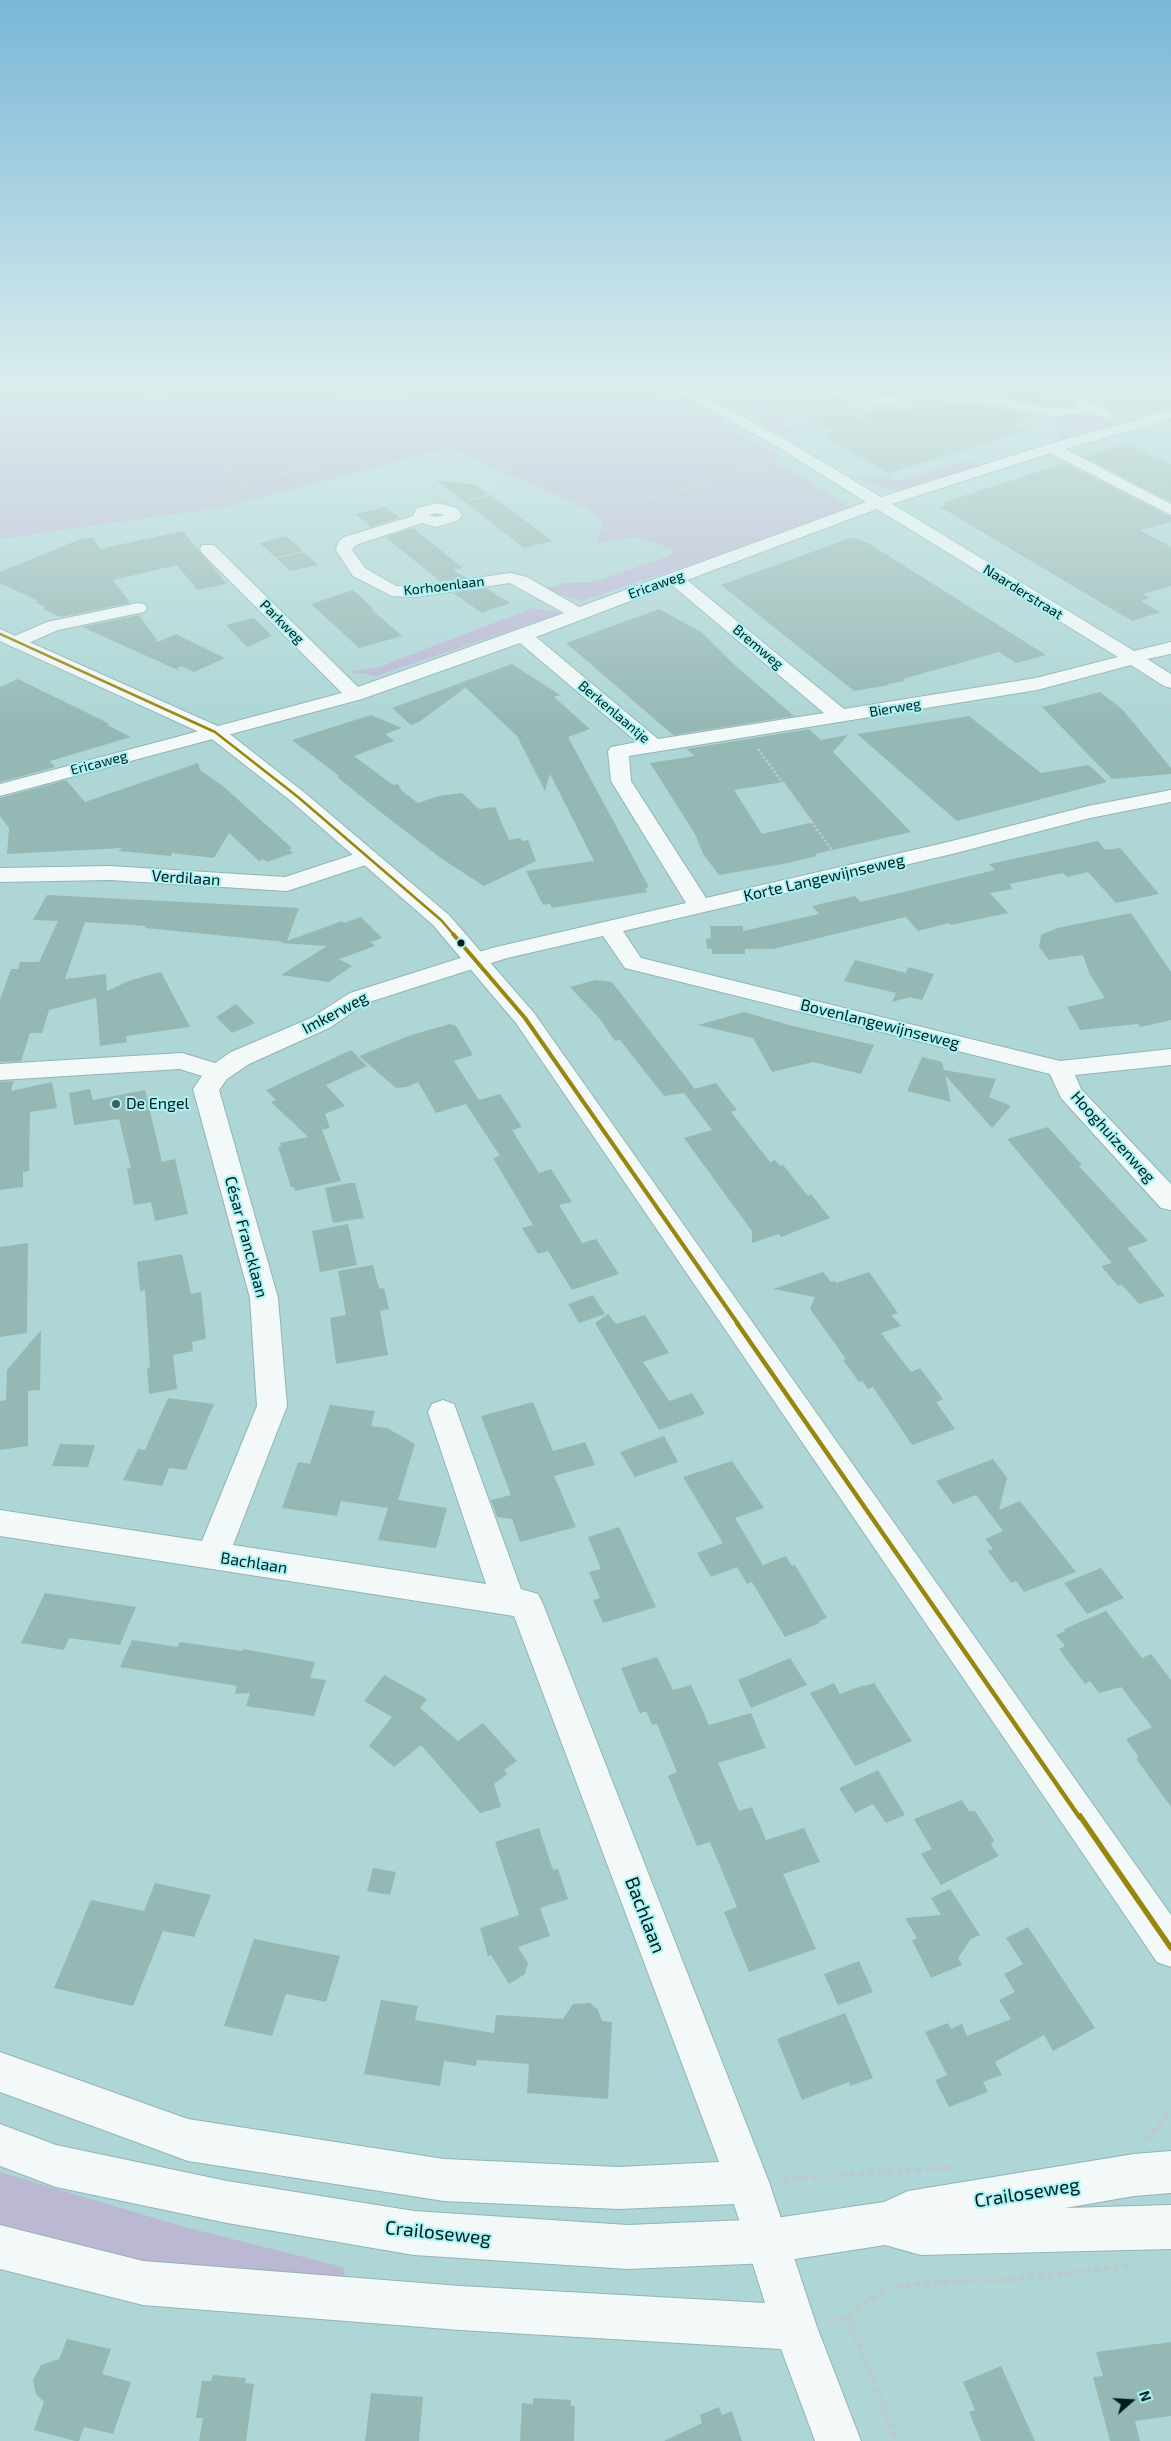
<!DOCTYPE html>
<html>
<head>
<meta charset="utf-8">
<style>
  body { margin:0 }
  #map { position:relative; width:1171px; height:2441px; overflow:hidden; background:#aed6d6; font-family:"Exo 2",sans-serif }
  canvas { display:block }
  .north { position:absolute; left:1106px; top:2376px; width:50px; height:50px; -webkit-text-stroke:4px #aaf3f4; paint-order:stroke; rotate:71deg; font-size:14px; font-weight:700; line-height:20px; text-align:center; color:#001c1d }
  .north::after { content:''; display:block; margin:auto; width:18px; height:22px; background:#001c1d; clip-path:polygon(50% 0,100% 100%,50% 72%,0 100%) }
</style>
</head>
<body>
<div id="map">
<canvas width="1171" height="2441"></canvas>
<div class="north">N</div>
</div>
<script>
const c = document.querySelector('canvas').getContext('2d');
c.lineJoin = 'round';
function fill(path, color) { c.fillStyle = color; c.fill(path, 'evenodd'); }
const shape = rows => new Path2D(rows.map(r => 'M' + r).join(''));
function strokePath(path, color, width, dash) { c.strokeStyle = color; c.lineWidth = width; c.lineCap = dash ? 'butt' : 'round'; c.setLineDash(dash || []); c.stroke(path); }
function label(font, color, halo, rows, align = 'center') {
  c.font = font + ' "Exo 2",sans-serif'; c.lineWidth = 4; c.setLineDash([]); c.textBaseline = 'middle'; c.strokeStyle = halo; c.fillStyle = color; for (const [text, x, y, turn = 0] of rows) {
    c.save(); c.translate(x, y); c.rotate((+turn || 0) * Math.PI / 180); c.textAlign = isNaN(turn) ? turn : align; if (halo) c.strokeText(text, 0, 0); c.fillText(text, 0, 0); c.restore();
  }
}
const green = shape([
  [0,383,643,383,713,418,781,457,770,459,856,510,581,601,543,590,563,583,593,582,666,557,675,550,637,537,596,543,604,524,589,510,449,448,224,507,0,539],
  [826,383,893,383,907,394,885,398,858,397,832,390],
  [692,385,715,396,741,394,757,401,788,396,744,405,726,403,687,386],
  [823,392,826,393,821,401,793,408,780,402,767,405,785,418,783,428,815,419,825,424,783,436,738,408],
  [1171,400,1171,406,1135,416,1117,412,1154,406],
  [1090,412,1112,422,1110,428,1063,440,1057,437,1059,429,1048,417],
  [983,461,970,468,907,490,884,489,857,478,888,477,898,481,955,463],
  [533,608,562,613,376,676,351,672,379,667],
  [0,2172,181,2226,343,2267,346,2282,165,2269,0,2229]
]);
const building = shape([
  [1004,383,1037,383,1044,405,1004,397],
  [968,404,1032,415,1013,426,1031,429,889,473,820,434,834,431,809,418,852,414,865,420,866,413],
  [1126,444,1171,464,1171,502,1084,457],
  [1064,463,1171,517,1171,522,1140,530,1171,547,1171,586,1143,594,1150,598,1141,601,1160,612,1132,621,940,507,946,505,942,503],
  [436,480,476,485,553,541,524,548],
  [385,507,400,518,371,527,355,514],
  [413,528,463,568,453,570,467,578,440,581,385,537],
  [183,531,227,584,197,590,177,565,113,580,130,603,61,617,42,609,46,607,35,602,38,601,0,583,0,572,78,540,93,537,100,549],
  [286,536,318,565,290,571,260,543],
  [853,537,868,543,1046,655,1016,663,999,652,903,679,905,681,888,684,889,685,854,691,721,585],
  [486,588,510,603,482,613,453,593],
  [353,590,373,608,372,610,402,636,359,648,311,604],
  [659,609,701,632,737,667,794,716,673,735,566,643],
  [139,615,158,642,176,634,225,658,194,672,181,666,177,668,180,671,82,627],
  [254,618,272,636,247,647,226,625],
  [512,664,560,695,554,697,590,729,568,737,649,887,645,888,647,892,552,908,550,904,543,905,526,871,594,861,550,774,545,791,517,736,464,686,465,688,419,722,411,725,392,708],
  [18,679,110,724,107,725,131,737,50,761,55,767,0,782,0,687],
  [1100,692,1122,709,1171,768,1171,774,1112,779,1042,707],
  [371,715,402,728,385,734,394,741,354,756,393,785,398,784,402,791,418,803,439,796,462,793,479,809,495,807,509,840,520,838,522,841,528,840,536,861,484,886,442,859,383,814,337,777,339,776,292,740],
  [969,716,1041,773,1089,765,1107,782,957,821,857,734],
  [809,729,821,740,848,735,833,752,911,832,815,854,817,856,783,864,719,875,703,854,695,834,650,763,695,756,686,749],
  [784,782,813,822,762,834,734,790],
  [198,763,200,770,224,787,292,848,289,850,293,853,267,862,263,859,259,861,229,833,214,858,172,853,171,856,118,851,123,848,7,854,9,828,0,816,0,798,66,780,85,802],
  [1098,841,1105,850,1120,848,1159,894,1116,903,1088,872,1067,877,1063,873,1009,884,1013,889,990,893,1008,913,951,925,949,923,918,931,906,917,773,949,745,949,745,954,712,954,712,949,707,949,706,939,711,938,710,926,743,926,743,931,819,914,812,906,855,896,861,902,995,870,989,864],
  [47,895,299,908,287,941,342,921,344,923,361,917,382,938,371,942,375,946,339,959,352,966,329,982,281,975,327,946,280,943,285,942,145,928,146,926,85,922,65,979,106,974,107,991,131,980,161,972,190,1027,126,1036,127,1042,100,1046,96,998,49,1010,42,1033,30,1033,21,1061,0,1062,0,1000,11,969,18,969,20,962,39,962,58,921,33,920],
  [1131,913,1171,972,1171,1020,1141,1027,1138,1024,1080,1030,1067,1007,1105,998,1089,973,1083,955,1049,960,1039,947,1041,935,1057,928],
  [855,960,906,973,908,967,934,974,922,1000,910,997,892,1002,896,993,844,981],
  [595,980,612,982,695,1089,716,1083,737,1110,731,1112,770,1162,775,1160,780,1166,783,1165,808,1196,811,1194,830,1218,781,1237,779,1234,752,1243,752,1231,684,1138,712,1130,684,1093,664,1096,620,1040,615,1041,599,1018,570,987],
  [236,1004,255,1023,232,1033,216,1017],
  [744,1012,789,1025,874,1045,861,1074,813,1062,772,1072,753,1038,698,1025],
  [450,1024,456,1026,473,1055,454,1061,479,1100,500,1094,522,1127,512,1130,539,1173,551,1169,572,1202,559,1205,582,1243,596,1239,619,1274,572,1290,548,1251,538,1254,522,1228,533,1225,493,1158,500,1156,466,1104,436,1113,418,1082,407,1087,396,1088,359,1056,411,1035],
  [351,1050,367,1066,326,1085,345,1106,325,1114,330,1128,322,1130,341,1181,295,1191,294,1187,291,1187,278,1147,281,1146,280,1143,308,1137,271,1102,276,1100,266,1090],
  [922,1057,942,1062,944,1070,996,1079,989,1097,1011,1106,992,1128,945,1075,951,1102,907,1091],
  [14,1081,11,1091,52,1082,57,1108,30,1112,29,1171,23,1172,23,1187,0,1190,0,1082],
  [90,1089,93,1100,145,1090,162,1162,175,1159,188,1214,155,1221,151,1202,134,1205,127,1169,131,1168,119,1119,74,1125,69,1093],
  [1048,1127,1082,1165,1079,1166,1148,1241,1127,1248,1165,1296,1139,1304,1122,1285,1118,1286,1101,1266,1112,1263,1007,1139],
  [349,1183,355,1183,364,1218,333,1223,325,1188],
  [348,1224,357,1265,320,1272,312,1231],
  [28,1243,27,1333,0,1337,0,1247],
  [182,1254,191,1294,201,1292,206,1339,192,1342,193,1351,173,1355,177,1389,149,1394,147,1368,150,1368,145,1290,140,1291,137,1262],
  [373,1265,378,1285,380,1289,384,1288,389,1309,380,1311,388,1355,336,1364,330,1318,346,1315,338,1271],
  [823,1272,831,1282,835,1281,836,1283,869,1272,898,1313,891,1315,901,1326,881,1333,911,1372,920,1368,943,1399,936,1402,955,1429,912,1445,873,1387,868,1389,862,1381,859,1382,843,1360,846,1359,810,1309,815,1297,773,1289],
  [593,1295,605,1314,579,1323,568,1304],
  [608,1314,616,1324,645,1315,669,1353,643,1362,669,1401,692,1393,705,1414,659,1430,595,1323],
  [41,1330,40,1390,28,1391,28,1446,0,1450,0,1401,6,1400,7,1370],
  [168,1398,214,1404,186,1470,169,1468,162,1486,123,1480,138,1449,145,1450],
  [533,1402,553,1451,585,1442,595,1465,554,1476,576,1527,520,1542,512,1519,497,1517,491,1500,511,1495,481,1416],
  [330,1405,375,1411,371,1426,387,1428,415,1444,398,1500,447,1508,436,1548,378,1540,388,1508,341,1501,337,1516,282,1508,298,1462,310,1464],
  [664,1436,678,1462,635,1477,620,1452],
  [60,1444,95,1445,88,1467,52,1466],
  [993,1459,1007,1478,999,1510,1020,1501,1076,1572,1024,1592,1016,1581,1011,1583,988,1551,993,1549,985,1539,1003,1531,976,1495,953,1504,936,1481],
  [732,1461,764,1508,735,1518,763,1565,786,1556,792,1566,795,1565,827,1618,819,1621,820,1623,785,1637,752,1582,747,1584,737,1567,711,1577,697,1553,723,1543,683,1477],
  [619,1527,656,1607,603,1623,593,1600,600,1598,589,1572,601,1569,588,1537],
  [1101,1568,1124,1598,1087,1614,1064,1583],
  [45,1593,136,1607,120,1645,69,1638,64,1650,21,1643],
  [1106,1611,1142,1658,1151,1654,1171,1680,1171,1807,1137,1760,1138,1756,1126,1739,1152,1727,1121,1687,1099,1693,1090,1681,1085,1684,1059,1649,1065,1646,1056,1635,1065,1631,1064,1629],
  [132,1640,178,1647,180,1642,242,1651,243,1649,315,1662,310,1678,326,1680,314,1716,246,1706,250,1693,235,1694,237,1686,120,1667],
  [657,1657,673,1690,691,1685,709,1725,751,1713,766,1748,718,1763,739,1811,752,1807,766,1840,804,1828,820,1862,783,1874,816,1949,749,1972,724,1912,737,1907,710,1842,697,1846,668,1776,677,1772,657,1724,652,1725,646,1711,640,1714,621,1668],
  [790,1658,807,1685,751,1708,738,1680],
  [384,1675,427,1699,420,1708,458,1741,483,1723,517,1761,504,1770,507,1774,494,1784,501,1807,480,1813,421,1745,394,1767,369,1746,392,1717,364,1701],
  [834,1683,840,1694,864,1685,865,1686,874,1683,912,1741,855,1766,810,1693],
  [878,1770,905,1815,886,1823,873,1804,855,1813,839,1788],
  [962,1800,969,1811,975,1811,994,1840,991,1845,999,1856,941,1885,921,1854,932,1849,914,1819],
  [539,1828,553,1870,558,1869,568,1899,540,1908,550,1936,518,1947,528,1963,525,1974,509,1984,491,1955,488,1956,480,1928,519,1915,495,1842],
  [373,1868,396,1872,390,1895,367,1891],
  [155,1883,211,1895,194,1937,163,1931,133,2006,54,1988,91,1900,144,1911],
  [950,1889,980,1935,971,1939,958,1958,962,1965,931,1978,912,1940,917,1938,905,1918,941,1915,931,1898],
  [1028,1927,1095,2028,1053,2051,1044,2035,995,2062,1002,2075,983,2082,988,2092,949,2107,935,2080,947,2075,925,2032,948,2023,951,2029,962,2024,967,2036,1011,2019,999,2000,1015,1992,1004,1974,1023,1964,1006,1938],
  [254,1939,340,1956,326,2002,286,1994,272,2036,224,2026],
  [859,1961,873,1992,838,2005,824,1974],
  [381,2000,418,2006,415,2020,494,2033,496,2015,563,2019,573,2004,590,2003,598,2010,602,2021,612,2022,608,2099,527,2093,529,2064,477,2060,476,2066,444,2061,440,2086,364,2074],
  [845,2013,873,2078,850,2086,849,2082,802,2100,777,2039],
  [67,2339,111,2349,102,2374,131,2382,113,2434,84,2427,79,2441,75,2441,34,2430,44,2402,36,2394,33,2380,41,2365,59,2359],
  [1171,2342,1171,2416,1135,2421,1140,2441,1110,2441,1093,2377,1103,2376,1096,2352],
  [1001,2366,1035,2441,981,2441,969,2412,975,2410,963,2382],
  [213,2375,246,2378,245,2383,254,2384,246,2441,199,2441,203,2418,196,2418,202,2381,211,2381],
  [371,2393,423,2397,419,2441,365,2441],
  [533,2398,571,2400,571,2406,575,2406,574,2441,520,2441,522,2403,533,2404],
  [719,2407,722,2415,732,2411,742,2441,664,2441,702,2423,700,2415]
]);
const pathFar2 = shape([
  [128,383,167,398,155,400,243,481],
  [318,383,358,401,374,419,477,473,517,489,529,483,577,502,601,500,621,504,662,496,773,462],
  [750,405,803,394],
  [28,431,82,445,102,453,445,383],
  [478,473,697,420],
  [469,500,516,489],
  [208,531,211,528,201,511,241,489,243,481,418,444],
  [252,563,324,547]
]);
const pathFar1 = shape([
  [1162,701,1171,709],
  [758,749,834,853]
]);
const path = shape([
  [1145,2139,1171,2112],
  [783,2179,949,2168],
  [848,2317,897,2441],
  [830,2321,848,2317,887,2288,936,2282,1008,2280,1128,2266]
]);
const minor = shape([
  [660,383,678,383,788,441,881,497,1046,445,1171,410,1171,419,1065,449,1171,504,1171,515,1050,453,892,504,1134,651,1171,642,1171,654,1147,659,1171,674,1171,688,1164,686,1131,665,1037,690,629,756,631,781,706,898,948,842,1088,806,1171,790,1171,802,1090,818,952,854,623,931,641,958,1060,1061,1171,1049,1171,1065,1075,1075,1081,1089,1171,1184,1171,1210,1161,1208,1061,1098,1050,1074,625,968,603,936,507,958,366,1003,329,1028,249,1064,227,1079,219,1090,278,1298,287,1406,233,1545,486,1584,428,1412,432,1404,443,1400,454,1404,521,1589,538,1594,543,1604,769,2182,817,2327,861,2441,815,2441,781,2349,460,2330,143,2305,0,2269,0,2225,143,2261,460,2286,765,2303,734,2204,618,2209,444,2201,188,2161,0,2092,0,2052,188,2119,444,2159,618,2167,719,2162,514,1616,0,1536,0,1510,202,1541,257,1406,250,1298,193,1089,202,1076,180,1069,0,1080,0,1064,182,1053,215,1063,231,1052,311,1018,350,993,492,948,686,903,611,781,608,751,611,747,637,742,520,643,362,699,0,796,0,784,342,693,202,553,200,549,202,545,214,545,358,687,564,613,510,583,415,597,392,596,353,576,336,550,339,541,344,537,413,516,417,508,437,503,457,508,462,515,457,521,436,527,422,523,356,545,352,550,365,568,396,586,415,587,510,573,527,577,579,607,866,502,778,447,660,383],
  [877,509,1118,657,1036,678,844,709,687,580,877,509],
  [437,513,445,515,436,517,429,515,437,513],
  [672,585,824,713,658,739,536,637,672,585],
  [812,383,827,383,830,387,853,394,892,395,934,390,990,396,1053,409,1079,405,1073,400,1067,383,1081,383,1086,398,1112,414,1105,418,1091,412,1053,417,990,404,934,398,892,403,852,402,820,393,812,383],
  [138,603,144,604,147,608,144,612,58,630,17,648,10,646,8,642,10,638,47,622,138,603],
  [367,850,375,852,378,857,375,862,287,891,110,880,0,882,0,868,110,866,285,877,367,850]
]);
const major = shape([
  [0,629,222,728,305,793,449,915,534,1013,1171,1915,1171,1967,1157,1962,516,1023,433,925,291,801,208,736,0,641,0,629],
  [0,2124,56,2145,227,2181,414,2211,628,2225,769,2219,884,2202,908,2191,1134,2154,1171,2151,1171,2193,1134,2196,1065,2208,1171,2205,1171,2249,921,2255,885,2245,769,2263,628,2269,414,2255,227,2223,56,2187,0,2166,0,2124]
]);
const bus1Far3 = shape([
  [0,634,215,732,298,797,441,920,454,935]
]);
const bus1Far2 = shape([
  [453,934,525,1018,738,1324]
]);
const bus1Far1 = shape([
  [737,1323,1080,1818]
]);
const bus1 = shape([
  [1080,1816,1171,1948]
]);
const markers = [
  [461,943,4.5,"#001c1d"],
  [116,1104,5,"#3d5d5e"]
];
const farStreetnames = [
  ["Ericaweg",656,585,-20],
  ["Korhoenlaan",444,586,-7],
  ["Naarderstraat",1023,592,32],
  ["Parkweg",282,622,45],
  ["Bremweg",758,647,40],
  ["Bierweg",895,708,-10],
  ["Berkenlaantje",614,712,40],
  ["Ericaweg",99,763,-15]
];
const streetNames = [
  ["Verdilaan",186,878,4],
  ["Korte Langewijnseweg",824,878,-13],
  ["Imkerweg",335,1013,-28],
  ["Bovenlangewijnseweg",880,1024,14],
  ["Hooghuizenweg",1113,1137,48],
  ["César Francklaan",246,1237,75],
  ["Bachlaan",254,1563,9]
];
const poiNames = [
  ["De Engel",126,1104]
];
const nearStreetnames = [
  ["Bachlaan",645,1915,69],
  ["Crailoseweg",1027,2193,-9],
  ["Crailoseweg",438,2233,6]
];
fill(green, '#bbb8d4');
fill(building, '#96b8b4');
strokePath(minor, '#93b3b3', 2);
strokePath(major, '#93b3b3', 2);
strokePath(pathFar2, '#becaca', 2, [2.5, 1]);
strokePath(pathFar1, '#becaca', 2.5, [2.5, 2]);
strokePath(path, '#becaca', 5, [5.5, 4]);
fill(minor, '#f3f9f9');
fill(major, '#f3f9f9');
strokePath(bus1Far3, '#99860c', 2.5);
strokePath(bus1Far2, '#99860c', 4);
strokePath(bus1Far1, '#99860c', 4.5);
strokePath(bus1, '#99860c', 5.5);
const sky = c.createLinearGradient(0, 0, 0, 725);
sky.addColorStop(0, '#78b7d7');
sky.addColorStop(0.53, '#dbeded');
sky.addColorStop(1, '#dbeded00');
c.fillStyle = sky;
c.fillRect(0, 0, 1171, 725);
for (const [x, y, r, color] of markers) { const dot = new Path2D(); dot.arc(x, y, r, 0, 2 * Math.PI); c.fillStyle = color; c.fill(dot); strokePath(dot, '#aaf3f4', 2); }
label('14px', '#001c1d', '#aaf3f4', farStreetnames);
label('16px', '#001c1d', '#aaf3f4', streetNames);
label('16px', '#001c1d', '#aaf3f4', poiNames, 'left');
label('19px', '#001c1d', '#aaf3f4', nearStreetnames);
</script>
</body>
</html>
